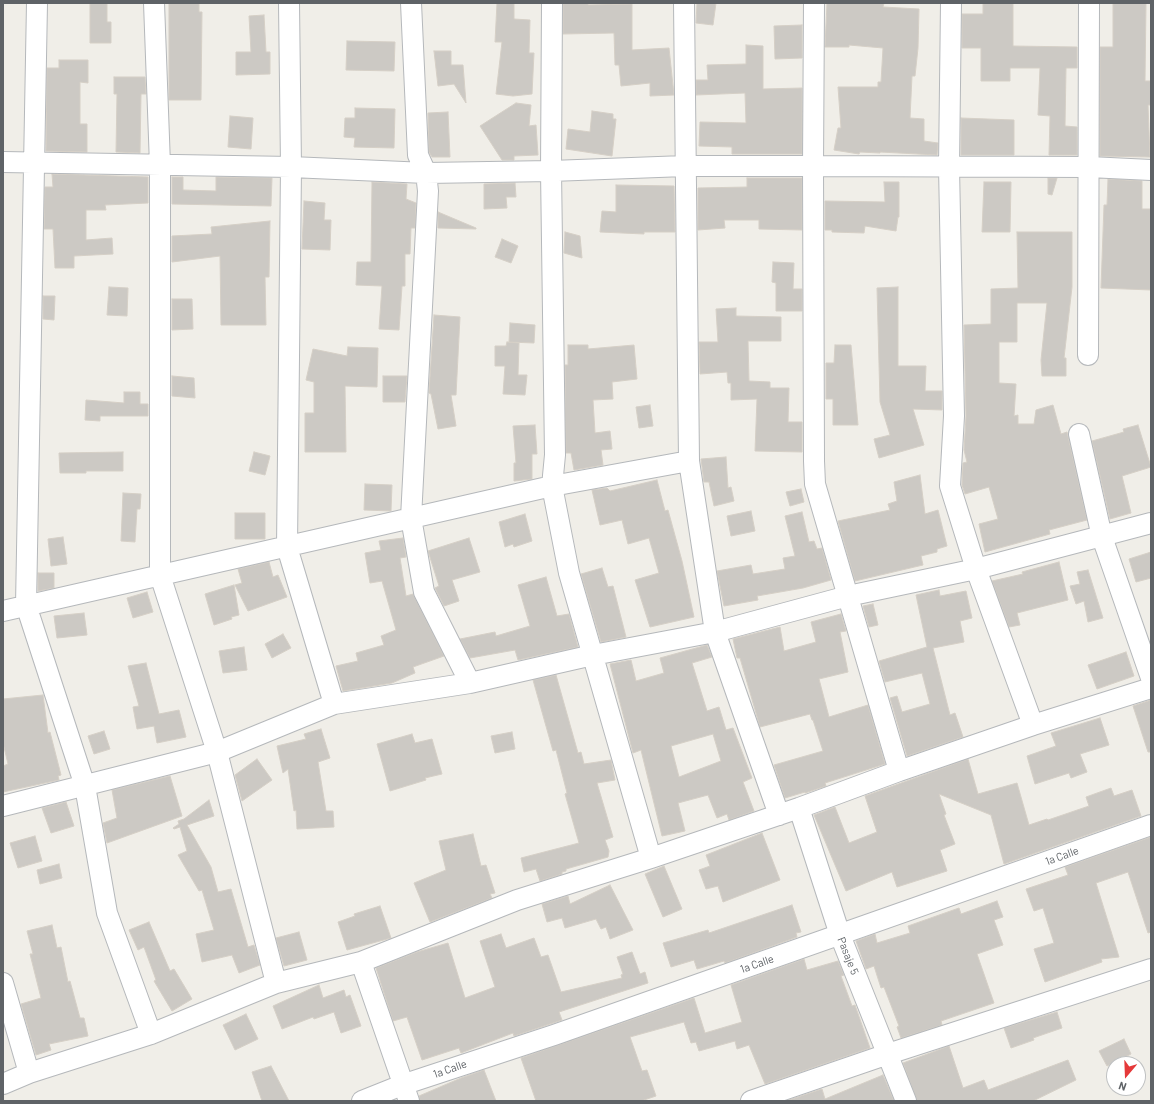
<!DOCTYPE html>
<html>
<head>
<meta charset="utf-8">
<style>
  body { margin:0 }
  #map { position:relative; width:1154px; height:1104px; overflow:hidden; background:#f0eee8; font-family:Barlow,sans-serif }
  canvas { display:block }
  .frame { position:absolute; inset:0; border:4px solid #5f6367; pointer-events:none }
  .north { position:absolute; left:1106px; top:1056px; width:40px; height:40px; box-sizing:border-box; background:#fff; border:1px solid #bfc1c2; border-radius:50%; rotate:199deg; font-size:11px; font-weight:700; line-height:16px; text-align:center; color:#5f6367 }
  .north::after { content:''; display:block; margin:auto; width:14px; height:18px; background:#e5393a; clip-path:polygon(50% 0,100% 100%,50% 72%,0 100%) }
</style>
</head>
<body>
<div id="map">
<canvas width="1154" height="1104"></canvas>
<div class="frame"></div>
<div class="north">N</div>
</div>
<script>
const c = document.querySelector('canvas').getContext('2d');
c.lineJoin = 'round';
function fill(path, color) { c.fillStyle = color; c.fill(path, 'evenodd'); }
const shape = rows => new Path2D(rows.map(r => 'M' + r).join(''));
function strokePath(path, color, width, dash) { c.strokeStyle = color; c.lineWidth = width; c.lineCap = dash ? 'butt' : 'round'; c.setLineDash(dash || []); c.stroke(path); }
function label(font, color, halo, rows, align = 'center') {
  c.font = font + ' Barlow,sans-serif'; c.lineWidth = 3; c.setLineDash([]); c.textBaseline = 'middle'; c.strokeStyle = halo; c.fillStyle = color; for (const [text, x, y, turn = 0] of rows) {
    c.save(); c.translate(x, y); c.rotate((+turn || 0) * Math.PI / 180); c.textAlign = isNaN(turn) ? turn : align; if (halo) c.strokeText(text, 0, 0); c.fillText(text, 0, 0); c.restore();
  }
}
const building = shape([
  [90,3,107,3,107,22,111,22,111,43,90,43,90,3],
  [169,3,199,3,199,12,202,12,201,100,169,100,169,3],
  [497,3,514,3,514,19,530,20,529,53,534,53,532,94,513,96,496,94,502,42,495,42,497,3],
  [563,3,588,3,588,5,632,4,632,50,669,48,674,95,650,96,650,83,621,86,619,65,615,65,614,33,563,34,563,3],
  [697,3,716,3,713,25,696,23,697,3],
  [827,3,884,3,883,7,919,9,918,48,915,76,912,76,910,118,924,119,924,141,938,143,937,155,880,152,880,153,860,152,859,154,834,150,838,128,841,128,838,87,878,87,878,82,881,82,883,48,849,45,849,47,825,47,827,3],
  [983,3,1013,3,1013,46,1077,47,1077,68,1066,68,1065,126,1077,127,1077,155,1049,155,1050,116,1038,115,1040,68,1010,68,1010,81,981,81,981,48,962,48,962,14,983,14,983,3],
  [1113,3,1146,3,1145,81,1151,81,1151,105,1148,105,1150,157,1100,156,1100,47,1113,47,1113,3],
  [264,15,266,52,270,52,270,74,236,75,236,52,251,52,249,16,264,15],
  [802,25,802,58,775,59,774,26,802,25],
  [347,41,395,42,394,71,346,70,347,41],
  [746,45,763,46,763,89,802,88,802,154,732,154,732,147,699,146,700,122,746,123,745,93,696,95,696,80,708,80,707,65,746,64,746,45],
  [434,51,451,51,451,65,463,65,466,103,454,84,438,86,434,51],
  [59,60,88,60,88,83,80,82,80,124,87,124,87,152,46,151,47,68,59,68,59,60],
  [114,77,145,77,146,94,141,94,140,153,116,152,117,94,114,94,114,77],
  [516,103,531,105,529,126,536,125,538,155,514,156,514,160,502,160,480,126,516,103],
  [355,108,395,109,394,148,354,147,355,138,344,137,345,118,355,118,355,108],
  [592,111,613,114,613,119,616,119,612,156,566,149,568,129,590,132,592,111],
  [448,112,450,157,432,157,429,152,428,113,448,112],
  [230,116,253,118,251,149,228,147,230,116],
  [961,118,1014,120,1014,155,961,155,961,118],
  [52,174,148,177,148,203,105,205,106,210,86,210,86,240,112,238,113,254,74,256,74,268,55,268,53,229,44,229,45,187,53,187,52,174],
  [172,177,183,177,183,190,216,191,216,177,272,178,271,206,172,204,172,177],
  [747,178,802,178,802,230,759,229,759,220,724,220,725,228,698,230,698,188,747,187,747,178],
  [1048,178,1057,178,1052,195,1048,194,1048,178],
  [1108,179,1142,181,1142,209,1151,209,1151,290,1101,288,1104,205,1107,205,1108,179],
  [372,182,407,184,406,199,416,203,415,228,411,228,410,254,405,254,405,286,402,286,399,330,379,329,382,286,356,285,357,262,371,262,372,182],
  [884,182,899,182,899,217,898,217,896,231,865,226,864,233,832,232,832,230,825,230,825,201,885,202,884,182],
  [984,182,1011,182,1010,232,982,232,984,182],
  [515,183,516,197,506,197,507,208,484,209,484,184,515,183],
  [616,185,674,186,675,232,644,232,644,234,600,232,602,211,616,212,616,185],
  [304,201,325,203,324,220,331,220,330,250,302,249,304,201],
  [438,212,476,228,476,229,438,228,438,212],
  [270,221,269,277,265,277,266,325,221,325,220,256,172,262,172,236,212,234,211,227,270,221],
  [565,232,580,236,582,258,564,253,565,232],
  [1017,232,1072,232,1072,287,1064,358,1066,358,1066,376,1042,376,1041,360,1047,303,1017,303,1017,342,999,342,999,383,1016,384,1014,416,1018,415,1018,424,1034,424,1036,410,1053,405,1061,434,1067,432,1087,520,1049,530,1050,534,985,552,979,524,998,519,989,487,965,494,962,485,963,463,967,462,964,450,966,416,964,325,991,324,991,289,1018,288,1017,232],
  [502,239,518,246,511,263,495,257,502,239],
  [773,262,794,263,793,289,802,289,802,311,776,311,776,283,772,282,773,262],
  [109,287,128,288,127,316,107,315,109,287],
  [898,287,898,366,926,366,925,391,942,391,942,410,913,409,924,445,879,458,874,439,890,435,880,402,877,288,898,287],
  [43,296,55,296,54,320,43,319,43,296],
  [172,299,192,299,193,329,172,330,172,299],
  [736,308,736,316,781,317,781,341,748,341,749,381,770,382,770,388,789,388,788,422,802,422,802,452,755,451,757,399,731,400,731,383,728,383,727,372,700,374,699,342,718,342,716,309,736,308],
  [434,315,460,317,456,395,451,395,456,426,438,429,431,394,429,393,434,315],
  [510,323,535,325,534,343,509,342,510,323],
  [507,342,519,343,518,375,527,375,525,395,503,394,505,366,495,366,495,346,506,346,507,342],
  [568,345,588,345,588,349,634,345,637,379,612,382,613,399,593,400,595,433,610,431,612,449,601,450,603,465,574,470,571,453,566,453,565,365,568,365,568,345],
  [835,345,851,345,858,425,833,425,833,399,826,399,826,363,834,363,835,345],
  [348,347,378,348,377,387,345,386,346,452,305,452,305,413,314,413,314,382,306,380,313,349,347,356,348,347],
  [172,376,194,378,195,398,172,396,172,376],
  [383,376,407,376,405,402,383,402,383,376],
  [124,392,140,392,140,404,148,404,148,416,100,416,100,421,85,420,86,400,124,403,124,392],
  [650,405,653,426,639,428,636,407,650,405],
  [535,425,537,454,532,454,532,479,514,481,514,463,516,463,513,426,535,425],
  [1138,425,1151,467,1122,476,1131,513,1110,519,1092,441,1124,432,1123,429,1138,425],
  [123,452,123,471,86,471,86,473,60,473,59,453,123,452],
  [254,452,270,456,265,475,249,471,254,452],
  [726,457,728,488,731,487,734,501,714,506,709,482,704,482,701,459,726,457],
  [920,475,925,514,938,510,947,546,937,549,937,552,921,556,923,565,855,581,838,521,890,510,888,504,897,501,894,482,920,475],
  [657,480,665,511,668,510,682,561,694,617,650,627,635,580,659,573,649,538,628,544,622,520,600,525,592,490,607,488,610,491,657,480],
  [365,484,392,485,391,511,364,510,365,484],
  [801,489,804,502,790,506,786,492,801,489],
  [123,493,141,494,140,509,137,509,135,542,121,541,123,493],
  [751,511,755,531,731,536,727,516,751,511],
  [802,512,809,542,814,541,817,549,822,548,831,580,803,588,757,596,758,600,724,606,717,571,751,565,753,574,785,569,783,558,795,556,785,516,802,512],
  [235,513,265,513,265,539,235,539,235,513],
  [525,514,532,541,514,547,513,544,505,547,499,522,525,514],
  [63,537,67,564,51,566,48,539,63,537],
  [403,538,406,557,400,558,406,596,413,594,444,656,413,667,415,673,392,683,343,691,336,666,358,661,356,653,384,645,381,636,396,630,382,581,370,583,365,553,381,550,379,541,403,538],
  [469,538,480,572,452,580,459,601,444,606,435,588,439,586,428,551,469,538],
  [1151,552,1151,578,1136,582,1129,559,1151,552],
  [269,562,273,577,278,575,287,597,248,611,235,585,242,583,238,569,269,562],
  [1059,562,1068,600,1017,613,1020,625,1009,627,992,581,1023,574,1022,572,1059,562],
  [602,568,608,587,613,586,626,637,601,642,581,574,602,568],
  [1088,570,1103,618,1088,622,1084,601,1076,604,1070,586,1080,584,1077,572,1088,570],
  [38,573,54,573,54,588,38,591,38,573],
  [546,577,557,616,569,614,578,647,518,660,515,650,470,658,460,639,495,632,496,636,530,626,518,585,546,577],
  [234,585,239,615,231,617,232,619,214,625,205,594,234,585],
  [939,590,940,596,966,591,972,618,960,621,964,642,933,648,950,715,955,713,963,737,907,756,890,698,897,696,902,712,930,704,922,673,885,682,879,661,927,647,916,595,939,590],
  [147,592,153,612,133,618,127,598,147,592],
  [873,604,878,625,869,627,863,606,873,604],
  [84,613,87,635,57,638,54,616,84,613],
  [841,614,846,631,840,632,848,672,819,679,829,717,868,705,885,764,825,783,826,786,805,793,805,792,785,798,774,765,823,751,813,720,812,720,810,714,760,727,740,658,737,658,733,639,780,627,784,651,816,642,811,622,841,614],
  [283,634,291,648,272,658,265,644,283,634],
  [707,645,712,657,692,663,707,711,719,707,726,730,733,728,752,778,743,782,754,811,729,820,727,814,717,818,708,795,678,803,685,831,662,836,641,750,633,753,610,664,631,660,636,681,664,673,660,658,707,645],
  [713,734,721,761,679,777,671,746,713,734],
  [244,647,247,670,223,673,219,651,244,647],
  [1126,652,1134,676,1097,689,1088,665,1126,652],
  [146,663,159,714,179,710,186,737,157,743,154,726,137,729,133,707,139,706,128,666,146,663],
  [556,675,578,753,581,752,584,764,611,760,615,780,597,783,613,837,605,840,609,851,608,857,566,869,566,871,562,872,562,874,540,881,536,869,524,872,521,858,579,843,565,794,567,793,556,750,553,751,533,680,556,675],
  [43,695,48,733,50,732,61,775,58,776,59,780,3,792,3,766,8,764,3,743,3,699,43,695],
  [1151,700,1151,752,1148,752,1133,706,1151,700],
  [1100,718,1109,745,1080,754,1087,772,1071,778,1069,773,1035,784,1027,756,1056,746,1051,733,1100,718],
  [321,729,330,758,318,762,326,811,333,811,334,827,297,829,296,810,294,811,288,769,283,773,277,746,306,739,304,734,321,729],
  [104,731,110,749,94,754,88,736,104,731],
  [512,732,515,749,495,753,491,736,512,732],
  [412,734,415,743,432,739,442,774,425,778,426,780,390,791,377,744,412,734],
  [257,759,272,780,242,801,235,775,257,759],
  [968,759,978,794,1017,783,1029,825,1047,819,1048,820,1089,806,1086,797,1111,788,1114,796,1132,790,1141,816,1004,864,991,815,939,794,946,814,944,815,955,844,940,850,947,871,897,887,892,872,846,891,814,815,835,807,849,843,877,832,865,796,968,759],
  [170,776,182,816,107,843,103,823,117,818,112,790,170,776],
  [209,800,214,816,187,825,211,867,218,892,231,889,248,947,254,945,260,965,239,973,232,955,202,962,196,934,214,930,202,890,199,891,178,855,187,851,180,827,174,829,173,828,179,824,178,821,184,819,209,800],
  [66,802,74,826,51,833,42,808,66,802],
  [762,833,780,880,723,902,718,886,706,889,699,870,710,866,706,855,762,833],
  [473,834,481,866,486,865,495,893,490,894,492,898,430,922,414,883,446,870,439,841,473,834],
  [35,836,42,861,18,868,10,843,35,836],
  [1151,837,1151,932,1148,933,1128,872,1096,883,1119,957,1101,959,1102,962,1045,982,1034,949,1054,943,1043,908,1034,911,1026,889,1068,875,1065,867,1151,837],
  [59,864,62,878,40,884,37,870,59,864],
  [664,866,682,909,663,917,645,874,664,866],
  [610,885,633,930,610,939,606,927,601,929,596,919,565,928,562,918,547,922,542,904,568,896,570,904,610,885],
  [997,901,1003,917,994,920,1003,945,977,954,994,1003,941,1021,942,1025,901,1038,897,1027,899,1026,884,987,881,988,874,966,866,969,856,941,875,934,877,943,910,933,908,926,959,908,961,914,997,901],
  [792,905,801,932,796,933,797,937,725,963,724,961,697,969,694,960,671,967,663,943,708,930,709,933,792,905],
  [380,906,391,938,347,950,338,922,355,916,354,914,380,906],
  [149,922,170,971,174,969,192,999,172,1011,154,981,156,980,144,947,138,950,129,930,149,922],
  [52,925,57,948,61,947,68,982,70,981,80,1018,84,1018,88,1036,49,1044,51,1050,36,1055,21,1004,41,998,30,954,33,954,27,931,52,925],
  [299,932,307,960,284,966,276,938,299,932],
  [501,934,506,948,534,938,541,957,548,955,561,992,622,978,621,975,623,974,617,957,632,952,640,974,645,972,648,983,559,1012,562,1020,514,1036,513,1033,461,1053,459,1048,422,1060,407,1017,393,1021,376,968,417,952,448,943,465,998,495,987,480,941,501,934],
  [804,959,807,970,838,961,844,975,841,976,852,1006,855,1005,870,1048,765,1084,749,1045,737,1049,735,1041,699,1051,696,1042,691,1043,684,1022,630,1037,642,1071,647,1070,656,1096,641,1101,536,1101,521,1058,694,998,705,1033,742,1022,731,985,804,959],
  [319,985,323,998,344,990,346,997,350,995,361,1026,341,1033,334,1012,314,1019,313,1017,282,1029,273,1006,319,985],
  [1057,1012,1062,1028,1033,1038,1034,1040,1011,1048,1004,1028,1057,1012],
  [246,1014,258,1039,235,1050,223,1025,246,1014],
  [1124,1039,1131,1054,1107,1066,1099,1051,1124,1039],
  [949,1046,963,1088,984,1080,988,1090,1068,1060,1076,1080,1033,1101,917,1101,903,1063,949,1046],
  [271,1066,289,1101,262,1101,252,1072,271,1066],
  [484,1070,496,1101,420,1101,419,1096,461,1078,484,1070],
  [883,1075,894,1101,786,1101,822,1089,825,1099,883,1075]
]);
const minor = shape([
  [37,3,26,605,85,786,107,913,151,1034],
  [154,3,160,165,160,575,217,752,276,983],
  [289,3,291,167,287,547,334,704],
  [411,3,418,155,426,173,428,191,411,518,424,592,470,683],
  [552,3,551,171,555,455,552,486,569,573,651,858],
  [684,3,689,461,715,632,779,815],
  [814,3,813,166,814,461,815,484,899,771],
  [951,3,949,167,954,416,950,486,976,569,1033,725],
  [3,162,291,167,426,173,551,171,685,166,813,166,1089,167,1151,170],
  [1088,355,1089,3],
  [1079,434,1102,537,1151,678],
  [3,611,552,486,689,461],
  [3,806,217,752,334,704,470,683,593,655,715,632,848,596,976,569,1151,523],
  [799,808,840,935,906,1101],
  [361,962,409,1101],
  [3,983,29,1073],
  [3,1084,29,1073,151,1034,276,983,361,962,517,900,651,858,799,808,899,771,1033,725,1151,688],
  [362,1101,402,1085,554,1035,1151,825],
  [751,1101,888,1054,1151,969]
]);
const streetNames = [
  ["1a Calle",1062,856,-20],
  ["Pasaje 5",848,956,68],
  ["1a Calle",757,964,-19],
  ["1a Calle",450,1069,-19]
];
fill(building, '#ccc9c4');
strokePath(building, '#d5cfc6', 1);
strokePath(minor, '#b5b8bb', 22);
strokePath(minor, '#fff', 20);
label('11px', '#5f6367', '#fff', streetNames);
</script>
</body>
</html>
